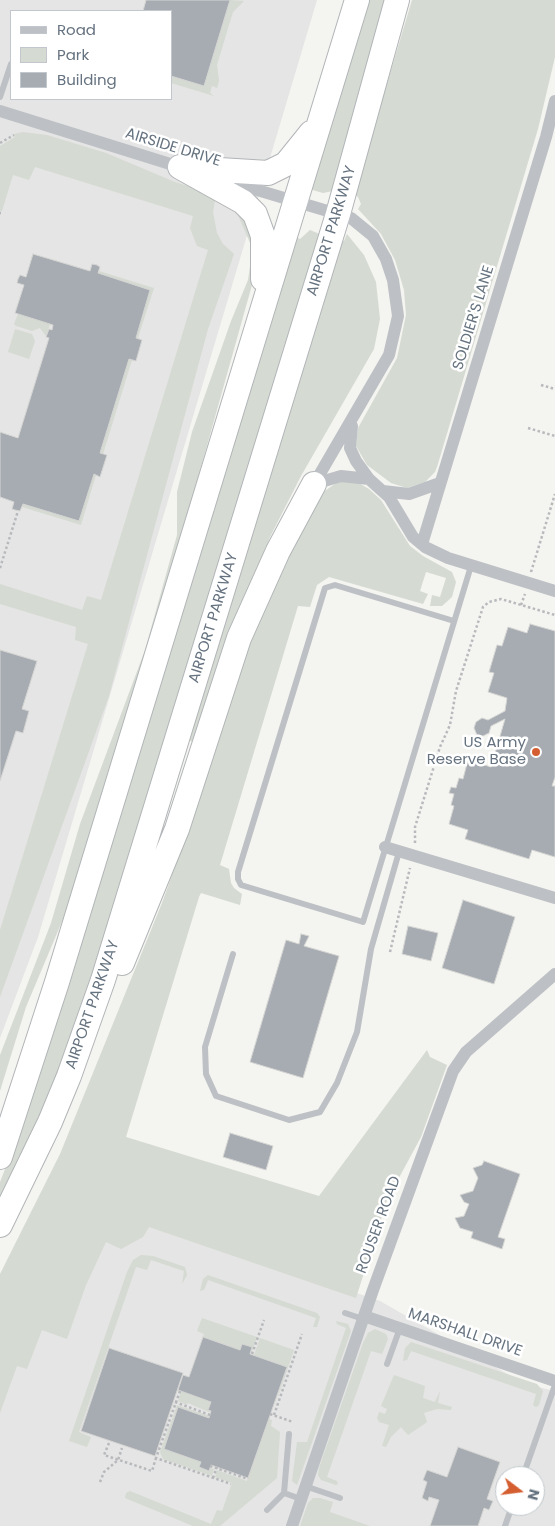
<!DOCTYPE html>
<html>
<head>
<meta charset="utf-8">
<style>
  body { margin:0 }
  #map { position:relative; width:555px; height:1526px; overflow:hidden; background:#f4f4f0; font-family:Poppins,sans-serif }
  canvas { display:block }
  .legend { position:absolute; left:10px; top:10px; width:162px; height:90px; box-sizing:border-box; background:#fff; border:1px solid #c1c7cc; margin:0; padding:6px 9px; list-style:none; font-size:15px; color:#65727f }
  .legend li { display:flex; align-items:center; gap:10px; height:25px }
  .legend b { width:25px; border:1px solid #c1c7cc }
  .north { position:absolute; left:495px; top:1466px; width:50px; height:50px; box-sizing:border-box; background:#fff; border:1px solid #c1c7cc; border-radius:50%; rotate:105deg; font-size:14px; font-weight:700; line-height:20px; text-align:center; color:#65727f }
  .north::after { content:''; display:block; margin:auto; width:18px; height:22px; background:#d45e30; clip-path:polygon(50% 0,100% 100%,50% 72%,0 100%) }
</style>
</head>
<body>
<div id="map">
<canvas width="555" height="1526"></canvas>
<ul class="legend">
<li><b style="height:6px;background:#bdc0c4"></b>Road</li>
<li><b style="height:14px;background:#d5dad2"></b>Park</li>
<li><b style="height:14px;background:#a6acb2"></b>Building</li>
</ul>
<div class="north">N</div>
</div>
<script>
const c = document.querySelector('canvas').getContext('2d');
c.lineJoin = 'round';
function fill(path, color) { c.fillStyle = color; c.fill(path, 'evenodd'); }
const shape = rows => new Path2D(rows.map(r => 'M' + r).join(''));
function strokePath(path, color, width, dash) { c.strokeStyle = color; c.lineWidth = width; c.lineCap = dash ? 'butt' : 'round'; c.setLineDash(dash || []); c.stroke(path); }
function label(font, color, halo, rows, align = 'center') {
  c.font = font + ' Poppins,sans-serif'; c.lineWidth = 5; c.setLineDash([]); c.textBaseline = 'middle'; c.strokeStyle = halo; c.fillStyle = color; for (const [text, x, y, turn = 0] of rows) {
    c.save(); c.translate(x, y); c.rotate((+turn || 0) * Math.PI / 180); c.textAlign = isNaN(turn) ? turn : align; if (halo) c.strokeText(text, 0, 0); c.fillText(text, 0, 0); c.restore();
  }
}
const built = shape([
  [0,0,317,0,38,937,0,1038],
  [11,11,171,11,171,99,11,99],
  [74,1197,380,1301,525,1384,555,1391,555,1526,0,1526,0,1394],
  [505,1476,535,1476,535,1506,505,1506]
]);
const green = shape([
  [230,0,244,1,233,12,229,25,217,65,219,81,217,88,212,86,210,93,214,96,171,83,171,76,204,86],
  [366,0,388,0,333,191,323,193,309,189],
  [412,0,555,0,555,57,538,129,437,467,435,472,425,482,407,488,391,483,367,465,356,446,358,428,397,358,406,315,404,290,395,260,381,234,358,209,361,204,358,197,354,194],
  [23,132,47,135,106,153,175,182,216,195,213,212,217,233,223,244,234,254,208,329,109,696,0,997,0,930,88,644,75,640,76,627,0,604,0,584,82,610,87,596,101,600,208,250,197,246,190,228,193,216,35,167,29,180,13,175,2,211,0,211,0,146,15,137,14,134],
  [235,208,241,211,251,235,256,268,252,285,185,524,79,881,26,1007,0,1091,0,1055,51,923,80,824,145,650,177,535,177,492,192,432,231,321,248,280,252,253,250,243],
  [310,230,322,235,74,1039,0,1208,0,1182,16,1141,296,237,300,239],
  [347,234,364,255,376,282,380,319,374,349,301,476,270,537,236,620,196,743,188,740,339,239,344,241],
  [99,271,154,288,138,338,136,338,150,290,98,273],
  [18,314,50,324,46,336,40,328,32,331,16,326,14,324],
  [15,329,32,334,35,341,29,359,8,352],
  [129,359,132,360,103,454,100,453],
  [94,474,96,475,81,525,22,507,23,504,79,521],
  [339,481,357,482,369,489,381,500,410,546,423,556,452,572,456,582,452,597,442,606,430,606,432,595,440,597,446,578,426,572,420,591,428,594,423,604,329,577,317,585,310,607,298,606,220,865,229,869,231,883,234,888,242,894,240,905,201,893,199,897,126,1137,319,1196,427,1050,430,1057,447,1065,421,1137,387,1200,356,1298,149,1227,143,1237,121,1249,106,1242,86,1285,67,1339,42,1330,27,1369,17,1366,0,1413,0,1274,60,1154,162,903,189,828,248,645,288,555,322,493],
  [141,1255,153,1256,185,1267,187,1275,182,1284,184,1271,151,1260,147,1270,136,1267,79,1432,91,1437,87,1447,69,1441,127,1272,133,1260],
  [208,1275,317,1313,320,1317,317,1327,313,1327,316,1318,208,1280,204,1290,200,1291,203,1279],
  [202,1318,257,1337,251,1354,252,1347,240,1350,203,1337,204,1334,197,1331],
  [336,1321,348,1324,351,1331,297,1485,292,1481,297,1442,307,1442,346,1328,337,1324],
  [375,1329,386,1334,388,1339,382,1354,371,1351,327,1477,337,1481,338,1484,336,1485,321,1480,318,1475,319,1468,363,1343,368,1333],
  [260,1338,294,1350,274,1409,287,1367,254,1355],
  [411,1342,537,1384,543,1391,539,1405,536,1407,533,1405,536,1394,411,1351,407,1360,403,1361,405,1348],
  [394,1375,425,1386,423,1398,435,1402,440,1391,438,1403,452,1407,451,1410,437,1409,424,1413,427,1422,408,1435,401,1427,391,1437,386,1447,382,1446,389,1425,379,1422,377,1418,379,1412,385,1414,387,1409,381,1406],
  [181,1391,211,1402,208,1410,211,1413,188,1403,187,1405,178,1401],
  [177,1405,210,1416,209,1418,178,1407,164,1448,201,1462,200,1467,209,1471,210,1468,214,1469,212,1476,163,1459,160,1452],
  [269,1419,272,1420,271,1426,280,1432,277,1478,220,1526,193,1526,125,1498,126,1493,130,1491,211,1524,217,1510,222,1511,232,1483,215,1477,217,1470,247,1481],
  [313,1498,320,1498,333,1502,330,1512,370,1526,300,1526,308,1503]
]);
const building = shape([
  [146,0,230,0,204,86,171,76,171,11,143,11,146,0],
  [33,254,90,271,92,264,97,265,100,267,98,273,150,290,136,338,142,340,136,361,129,359,100,453,107,455,100,477,94,474,79,521,23,504,20,511,15,510,12,509,14,502,0,497,0,432,18,438,49,338,46,337,49,329,52,330,53,325,15,313,24,285,17,283,18,279,20,275,26,277,33,254],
  [530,624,555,631,555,777,552,786,555,786,555,857,532,850,529,859,465,839,468,830,449,824,454,806,451,805,454,794,449,793,451,787,456,788,459,778,463,779,468,760,491,767,505,719,491,726,489,733,483,736,477,735,474,728,476,722,482,718,488,720,505,711,507,698,488,692,494,673,489,672,497,645,502,646,508,627,527,633,530,624],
  [0,650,37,661,22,709,29,711,23,733,16,731,0,781,0,650],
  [463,900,515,917,494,984,442,968,463,900],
  [408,926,438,933,431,961,402,954,408,926],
  [301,934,309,936,304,946,339,956,303,1078,250,1062,286,940,299,944,301,934],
  [230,1133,273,1146,266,1170,223,1157,230,1133],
  [484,1161,520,1174,498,1237,505,1239,502,1249,471,1238,473,1232,460,1228,455,1218,464,1216,469,1204,464,1202,460,1195,473,1191,478,1178,473,1168,482,1165,484,1161],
  [203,1337,240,1350,242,1344,252,1347,250,1354,287,1367,248,1478,211,1465,209,1471,199,1467,201,1462,164,1449,178,1407,209,1418,211,1411,208,1410,211,1402,178,1390,183,1375,189,1377,203,1337],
  [109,1348,183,1373,155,1456,81,1431,109,1348],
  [458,1447,500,1462,487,1499,493,1501,489,1510,484,1508,478,1526,430,1526,439,1500,429,1497,428,1501,422,1498,427,1482,423,1480,427,1470,447,1477,458,1447]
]);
const path = shape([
  [0,143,14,135],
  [0,213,1,213],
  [541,385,555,389],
  [528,428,555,436],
  [0,568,18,511],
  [531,572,555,494],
  [521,605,525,594],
  [415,843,415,827,440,747,450,725,456,691,483,607,489,602,501,599,555,615],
  [390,952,410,868],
  [252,1354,264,1320],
  [180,1391,156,1458,231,1484],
  [175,1402,210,1415],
  [270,1414,293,1422],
  [274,1415,302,1334],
  [109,1443,104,1455,152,1471,156,1458],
  [210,1466,248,1479],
  [213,1478,217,1467],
  [100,1482,104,1472,118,1460,122,1448]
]);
const lane = shape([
  [0,97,11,64],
  [454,621,335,585,325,588,238,872,238,879,241,885,363,922,471,566],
  [233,954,205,1047,206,1074,216,1096,289,1120,320,1112,337,1083,357,1032,371,949,399,852],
  [345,1313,363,1319],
  [387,1364,400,1328],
  [523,1476,555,1385],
  [305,1486,340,1498],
  [284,1493,301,1499],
  [267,1510,284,1493,289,1434],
  [505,1526,512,1506]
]);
const street = shape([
  [0,111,183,168],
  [217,178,351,218,373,236,386,259,393,280,398,316,389,355,314,484],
  [352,426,350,448,356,461,369,479,389,497,413,537,425,547,448,558,555,591],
  [314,484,341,476,369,479],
  [383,491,409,494,440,483],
  [422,544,546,137,555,101],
  [385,847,555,898],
  [364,1316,555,1381],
  [292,1526,373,1290,453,1071,466,1052,555,974]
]);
const highway = shape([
  [180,167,243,202,255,214,263,236,263,279],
  [187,168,268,173,286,164,311,133],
  [122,963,177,829,239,638,278,551,314,484],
  [0,1157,57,982,357,0],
  [0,1225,50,1122,69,1076,103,980,338,214,397,0]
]);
const markers = [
  [536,752,5,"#d45e30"]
];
const streetNames = [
  ["AIRSIDE DRIVE",173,148,17],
  ["AIRPORT PARKWAY",332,231,-73],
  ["SOLDIER'S LANE",474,318,-73],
  ["AIRPORT PARKWAY",214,618,-73],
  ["AIRPORT PARKWAY",93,1005,-71],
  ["ROUSER ROAD",379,1225,-70],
  ["MARSHALL DRIVE",465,1333,19]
];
const poiNames = [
  ["US Army",526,743],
  ["Reserve Base",526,760]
];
fill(built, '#e4e5e4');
fill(green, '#d5dad2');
fill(building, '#a6acb2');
strokePath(building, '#d5d5d3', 1);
strokePath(highway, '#b2b5b8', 26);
strokePath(path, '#b7b9bc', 2.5, [2.5, 2.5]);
strokePath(lane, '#bdc0c4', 6);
strokePath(street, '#bdc0c4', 12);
strokePath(highway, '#fff', 24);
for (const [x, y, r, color] of markers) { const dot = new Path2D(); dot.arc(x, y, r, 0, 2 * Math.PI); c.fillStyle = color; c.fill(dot); strokePath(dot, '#fff', 2); }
label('15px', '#65727f', '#fff', streetNames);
label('15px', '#65727f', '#fff', poiNames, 'right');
</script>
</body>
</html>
